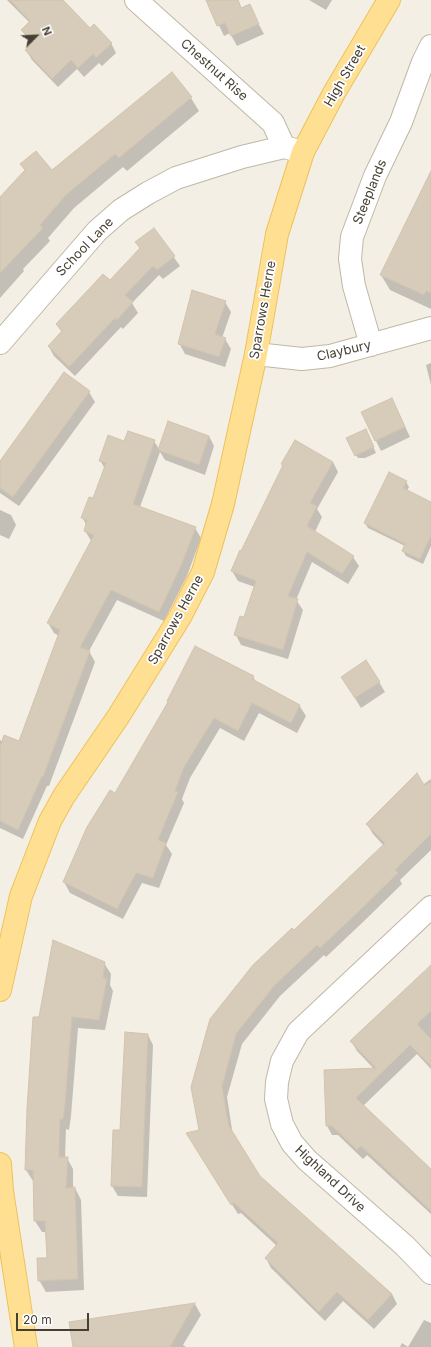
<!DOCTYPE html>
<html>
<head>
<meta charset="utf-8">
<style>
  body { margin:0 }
  #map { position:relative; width:431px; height:1347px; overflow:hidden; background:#f4efe5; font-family:Inter,sans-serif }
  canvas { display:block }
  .north { position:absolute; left:16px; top:16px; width:40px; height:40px; -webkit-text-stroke:3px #fff; paint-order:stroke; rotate:66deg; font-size:11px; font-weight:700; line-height:16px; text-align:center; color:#473f34 }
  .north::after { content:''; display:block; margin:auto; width:14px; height:18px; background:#473f34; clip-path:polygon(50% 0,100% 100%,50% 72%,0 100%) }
  .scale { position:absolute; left:16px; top:1313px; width:73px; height:18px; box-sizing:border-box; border:2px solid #473f34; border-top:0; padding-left:5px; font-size:12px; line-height:14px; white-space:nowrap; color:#473f34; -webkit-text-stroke:3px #fff; paint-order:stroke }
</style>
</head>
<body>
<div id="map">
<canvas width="431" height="1347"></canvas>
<div class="north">N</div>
<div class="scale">20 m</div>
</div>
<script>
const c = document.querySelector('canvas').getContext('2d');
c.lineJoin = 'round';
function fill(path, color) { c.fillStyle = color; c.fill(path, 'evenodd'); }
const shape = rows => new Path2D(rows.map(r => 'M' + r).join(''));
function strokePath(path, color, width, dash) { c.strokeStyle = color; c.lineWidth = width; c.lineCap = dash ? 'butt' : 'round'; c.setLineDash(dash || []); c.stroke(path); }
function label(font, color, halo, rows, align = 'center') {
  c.font = font + ' Inter,sans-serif'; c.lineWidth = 3.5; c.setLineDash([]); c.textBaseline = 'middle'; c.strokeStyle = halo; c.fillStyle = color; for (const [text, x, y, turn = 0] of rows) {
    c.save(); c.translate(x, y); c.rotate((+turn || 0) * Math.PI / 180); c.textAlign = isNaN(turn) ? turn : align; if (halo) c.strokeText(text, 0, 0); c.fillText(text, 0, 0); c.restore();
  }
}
const shadow = shape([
  [7,0,62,0,90,29,111,43,116,53,102,66,99,63,84,77,77,69,58,87,32,60,26,50,32,44,22,30,30,23],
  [207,0,238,0,242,9,249,6,264,34,237,46,230,33,224,36],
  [309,0,332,0,326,10],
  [171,74,191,98,199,111,127,171,123,167,74,208,48,238,50,241,23,269,24,271,0,298,0,198,52,171],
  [431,173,431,309,390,290,381,275],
  [154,229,180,266,163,279,159,275,132,303,138,313,123,329,121,327,75,376,54,356,49,347,62,333,57,324,110,282,140,249,137,243],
  [225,302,231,312,222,338,225,339,231,349,225,367,185,354,179,343],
  [431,363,431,385,426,365],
  [89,392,95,402,19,506,0,493,0,463],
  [397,409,410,437,381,451,376,441],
  [368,435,376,453,365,458,358,458,355,453],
  [209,436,214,446,205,475,165,460,160,452,140,507,195,528,201,538,187,576,164,621,117,600,89,651,95,662,49,786,47,786,23,839,0,828,0,740,3,742,20,742,59,636,54,633,48,623,92,542,85,531,87,526,82,517,93,500,105,469,100,460,125,442,154,441,159,449],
  [333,462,338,472,317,509,322,517,315,532,353,557,359,566,348,584,312,562,296,600,303,610,288,659,241,645,236,635,245,619,255,587,238,581,232,571,283,466,282,464],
  [406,482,409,487,407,491,431,503,431,546,423,564,406,556,403,551,405,546,368,528,365,523],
  [0,510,11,515,16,525,9,539,0,535],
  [253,677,257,683,299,705,306,716,297,733,259,713,244,741,220,728,190,778,182,799,184,803,166,845,172,854,159,888,142,883,123,919,70,893,64,882,88,827,116,794],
  [342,677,379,682,385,692,361,708],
  [431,779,431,850,400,880,402,884,362,923,326,957,324,955,280,996,242,1044,227,1097,233,1136,259,1177,392,1294,397,1304,374,1329,343,1301,325,1321,271,1268,266,1258,277,1246,241,1213,238,1214,193,1143,200,1131,192,1087,294,932,384,846,373,834,367,824],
  [104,963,111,974,110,985,113,991,105,1030,78,1028,71,1116,69,1130,66,1129,65,1158,67,1158,73,1169,73,1188,75,1188,81,1200,84,1290,46,1292,39,1280,48,1259,46,1232,42,1232,35,1221,35,1181,33,1181,26,1170,40,1018],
  [431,966,431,1069,417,1054,363,1106,431,1171,431,1214,367,1155,363,1159,338,1135,332,1135,327,1126,374,1069,357,1051,352,1042],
  [148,1035,153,1045,147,1197,118,1196,112,1186,121,1131],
  [195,1304,201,1315,183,1345,186,1347,74,1347,70,1323],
  [424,1320,431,1323,431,1347,400,1347,402,1343,408,1347]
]);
const building = shape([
  [10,0,63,0,90,28,94,24,112,43,96,58,93,54,78,68,71,60,52,79,25,50,33,42,21,30,30,21,10,0],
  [206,0,238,0,241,8,250,4,259,24,231,36,225,23,217,26,206,0],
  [172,72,192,97,119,158,115,154,66,195,40,225,43,228,0,273,0,197,25,170,20,164,36,151,52,170,172,72],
  [431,171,431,293,426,291,424,295,380,275,431,171],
  [154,228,175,256,157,270,153,266,125,295,133,302,117,320,115,318,69,367,48,346,62,331,56,324,103,274,110,280,140,248,135,242,154,228],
  [192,290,226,301,215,334,226,338,219,357,178,344,192,290],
  [64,372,90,391,13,497,0,488,0,461,64,372],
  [392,398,405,427,375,441,361,412,392,398],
  [168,421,209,436,199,465,158,450,168,421],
  [366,429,374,447,355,456,346,438,366,429],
  [128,431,155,440,133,504,196,527,181,566,159,612,111,590,80,647,90,651,43,777,42,776,18,830,0,821,0,747,4,735,19,741,60,630,47,623,94,535,84,531,87,520,81,518,89,497,93,498,106,463,99,461,108,435,124,441,128,431],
  [295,440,333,462,310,503,317,506,307,526,354,556,342,574,307,552,288,596,298,599,283,650,234,635,240,616,244,617,256,581,231,571,240,550,241,551,283,465,281,464,295,440],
  [389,472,407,481,403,488,431,502,431,536,420,559,402,551,405,544,364,523,389,472],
  [195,646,254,676,252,679,300,705,291,723,252,703,238,731,214,718,184,767,175,791,178,792,158,840,166,843,153,878,136,873,117,909,63,882,87,827,110,790,115,793,168,702,167,701,195,646],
  [366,660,380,682,355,698,341,677,366,660],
  [417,773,424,785,431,782,431,834,395,870,398,873,357,913,320,948,317,945,274,986,236,1034,222,1087,229,1126,260,1176,392,1294,368,1320,337,1292,319,1312,265,1258,278,1243,234,1203,231,1205,186,1133,199,1130,191,1087,210,1019,253,965,292,928,294,930,385,843,366,824,417,773],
  [53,940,105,962,103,978,107,979,99,1020,72,1017,65,1105,63,1119,60,1119,59,1157,68,1157,66,1188,75,1187,78,1279,38,1281,37,1258,47,1258,45,1221,34,1221,33,1170,25,1170,27,1109,33,1017,39,1017,53,940],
  [431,965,431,1011,417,1024,431,1039,431,1066,410,1045,356,1098,431,1169,431,1211,361,1146,357,1150,332,1126,326,1126,324,1070,376,1068,350,1041,431,965],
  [125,1032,148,1034,142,1187,111,1186,113,1130,120,1130,125,1032],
  [195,1303,170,1347,73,1347,69,1322,195,1303]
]);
const minor = shape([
  [136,0,273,123,284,147],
  [0,343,97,231,121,210,148,193,176,178,242,157,284,147,303,152],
  [371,345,354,286,350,259,352,237,375,176,401,122,423,62,431,46],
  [256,354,302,359,330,356,431,328],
  [431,907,298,1032,282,1061,277,1082,276,1099,282,1124,292,1143,307,1160,405,1246,431,1273]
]);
const major = shape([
  [0,990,21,896,50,821,64,796,118,717,180,617,203,572,223,504,256,354,277,234,303,152,334,93,389,0],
  [0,1164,2,1191,26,1347]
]);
const streetNames = [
  ["Chestnut Rise",214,70,42],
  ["High Street",345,76,-60],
  ["Steeplands",370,192,-68],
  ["School Lane",85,247,-46],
  ["Sparrows Herne",263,310,-80],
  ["Claybury",344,351,-13],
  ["Sparrows Herne",176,620,-61],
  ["Highland Drive",330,1179,43]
];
fill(shadow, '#0003');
fill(building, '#d7cbb9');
strokePath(building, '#d2c3ac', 1);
strokePath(minor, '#c0b7a6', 24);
strokePath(major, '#eec158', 24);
strokePath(minor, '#fff', 22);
strokePath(major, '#ffe093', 22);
label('13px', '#473f34', '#fff', streetNames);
</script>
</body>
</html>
